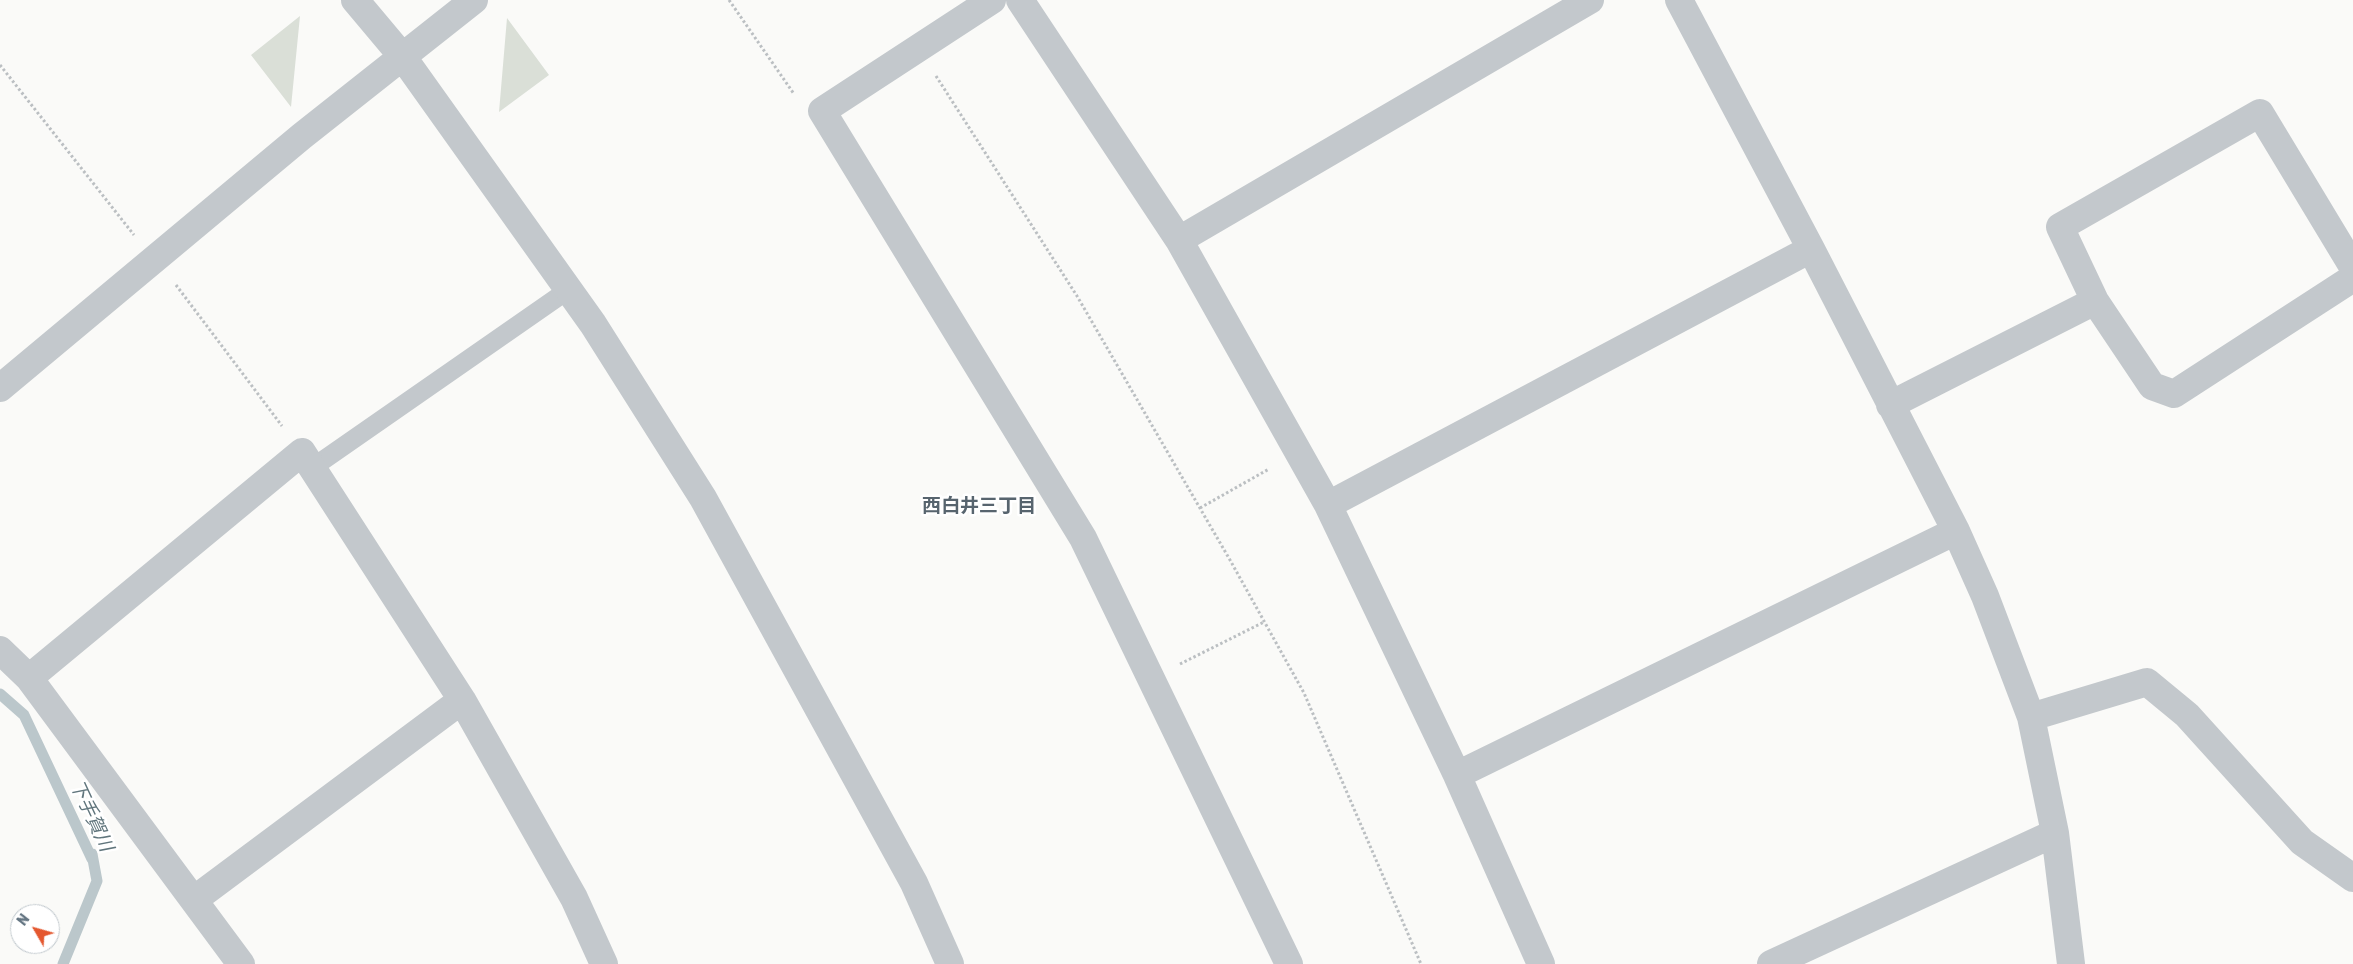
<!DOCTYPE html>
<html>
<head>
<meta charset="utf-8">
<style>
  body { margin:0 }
  #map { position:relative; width:2353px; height:964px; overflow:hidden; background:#fafaf8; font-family:Rubik,sans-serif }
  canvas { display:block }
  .north { position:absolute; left:10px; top:904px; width:50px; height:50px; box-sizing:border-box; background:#fff; border:1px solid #c1c8cd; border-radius:50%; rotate:308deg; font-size:14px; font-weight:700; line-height:20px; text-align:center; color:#657683 }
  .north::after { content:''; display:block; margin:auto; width:18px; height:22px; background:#e4572e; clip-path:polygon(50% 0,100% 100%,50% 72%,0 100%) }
</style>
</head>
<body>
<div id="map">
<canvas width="2353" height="964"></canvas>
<div class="north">N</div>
</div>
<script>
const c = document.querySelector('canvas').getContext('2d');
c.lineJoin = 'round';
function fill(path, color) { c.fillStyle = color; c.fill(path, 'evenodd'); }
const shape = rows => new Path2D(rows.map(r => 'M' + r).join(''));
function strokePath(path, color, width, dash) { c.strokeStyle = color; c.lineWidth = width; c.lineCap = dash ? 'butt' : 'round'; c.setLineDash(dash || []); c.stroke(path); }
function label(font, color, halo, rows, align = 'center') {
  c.font = font + ' Rubik,"Noto Sans JP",sans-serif'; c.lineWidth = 5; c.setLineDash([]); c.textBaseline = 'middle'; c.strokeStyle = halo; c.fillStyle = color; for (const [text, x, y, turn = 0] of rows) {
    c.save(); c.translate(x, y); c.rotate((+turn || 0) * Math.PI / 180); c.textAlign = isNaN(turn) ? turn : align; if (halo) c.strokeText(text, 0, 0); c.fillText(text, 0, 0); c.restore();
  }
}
const green = shape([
  [300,16,291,107,251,55],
  [507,18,549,75,499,112]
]);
const stream = shape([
  [0,694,24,715,92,859,92,854,97,881,63,964]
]);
const path = shape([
  [729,0,794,94],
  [0,65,134,235],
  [936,76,1077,296,1230,560,1304,693,1421,964],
  [176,285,282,426],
  [1200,508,1269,469],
  [1180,664,1264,622]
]);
const service = shape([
  [312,468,568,290]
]);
const minor = shape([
  [992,0,822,111,1083,538,1289,964],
  [1020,0,1179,240,1328,505,1457,775,1541,964],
  [1679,0,1811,249,1956,531,1985,596,2031,717,2055,833,2071,964],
  [1179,240,1590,0],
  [2095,301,2060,227,2260,113,2353,267],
  [1890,405,2095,301,2152,386,2174,394,2353,278],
  [1328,505,1811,249],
  [0,650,29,678,241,964],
  [29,678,302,452,462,700,574,898,604,964],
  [2031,717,2147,682,2187,715,2302,842,2353,878],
  [1457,775,1956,531],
  [195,899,462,700],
  [1771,964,2055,833]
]);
const tertiary = shape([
  [355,0,402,56,593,324,703,498,914,883,950,964],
  [0,388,302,136,474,0]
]);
const neighbourhoodNames = [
  ["西白井三丁目",979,507]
];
const waterNames = [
  ["下手賀川",91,816,65]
];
fill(green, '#dadfd7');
strokePath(stream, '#bbc7cb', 11);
strokePath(path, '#bbbfc2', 3, [2.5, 2.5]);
strokePath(service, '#c3c8cc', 19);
strokePath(minor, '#c3c8cc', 28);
strokePath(tertiary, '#c3c8cc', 28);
label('bold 19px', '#57646e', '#fff', neighbourhoodNames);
label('italic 19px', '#60757c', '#fff', waterNames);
</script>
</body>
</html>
